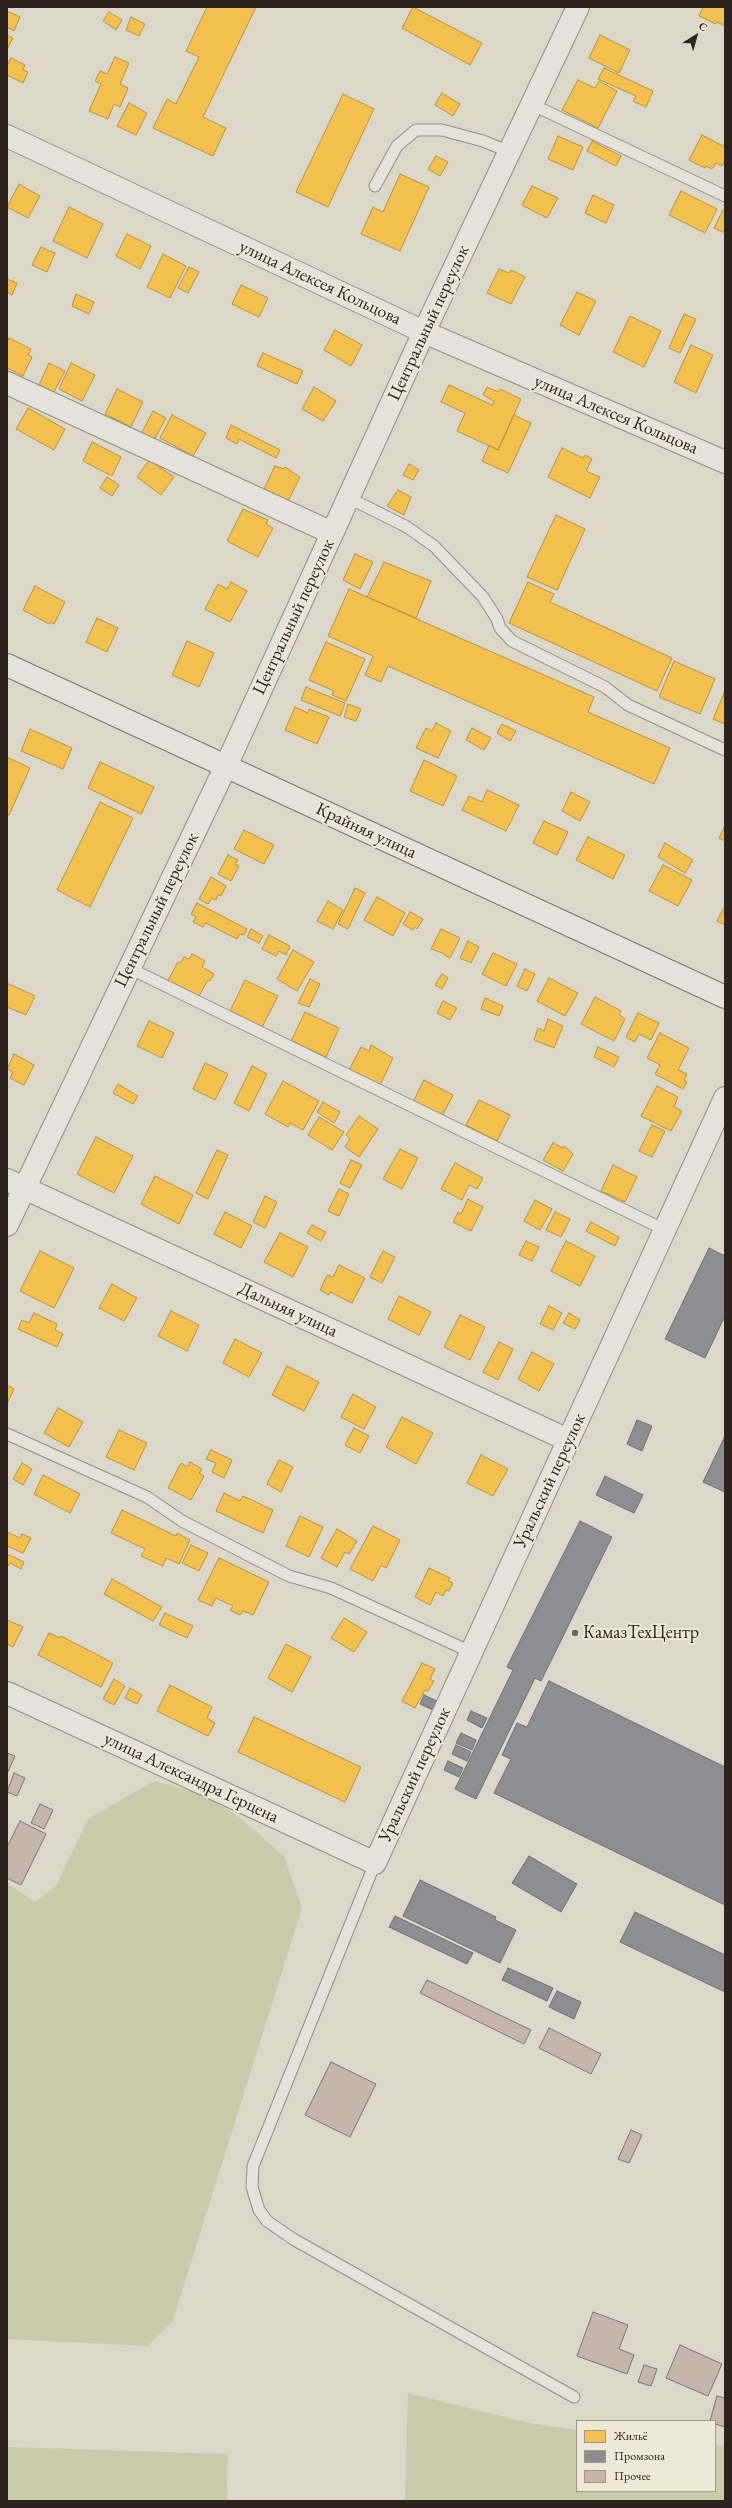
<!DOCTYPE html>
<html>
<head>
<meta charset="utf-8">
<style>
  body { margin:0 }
  #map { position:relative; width:732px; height:2508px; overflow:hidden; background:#dcd8c9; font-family:"EB Garamond",serif }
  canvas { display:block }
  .frame { position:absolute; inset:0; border:8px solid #2e221c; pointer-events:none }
  .legend { position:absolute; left:576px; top:2420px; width:140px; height:72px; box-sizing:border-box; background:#ede8d7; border:1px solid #a1998c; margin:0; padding:5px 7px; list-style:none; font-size:12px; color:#2e221c }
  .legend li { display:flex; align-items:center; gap:8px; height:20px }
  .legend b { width:20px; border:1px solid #a1998c }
  .north { position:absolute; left:676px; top:16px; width:40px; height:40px; -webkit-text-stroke:3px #ede8d7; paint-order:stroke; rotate:37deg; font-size:11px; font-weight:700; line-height:16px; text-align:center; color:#2e221c }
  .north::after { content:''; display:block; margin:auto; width:14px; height:18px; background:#2e221c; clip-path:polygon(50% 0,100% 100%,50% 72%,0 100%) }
</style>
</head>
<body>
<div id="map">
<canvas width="732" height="2508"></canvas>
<div class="frame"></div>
<ul class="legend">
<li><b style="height:11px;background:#f2c14e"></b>Жильё</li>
<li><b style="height:11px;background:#8d8d92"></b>Промзона</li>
<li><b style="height:11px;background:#c5b5aa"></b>Прочее</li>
</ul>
<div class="north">С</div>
</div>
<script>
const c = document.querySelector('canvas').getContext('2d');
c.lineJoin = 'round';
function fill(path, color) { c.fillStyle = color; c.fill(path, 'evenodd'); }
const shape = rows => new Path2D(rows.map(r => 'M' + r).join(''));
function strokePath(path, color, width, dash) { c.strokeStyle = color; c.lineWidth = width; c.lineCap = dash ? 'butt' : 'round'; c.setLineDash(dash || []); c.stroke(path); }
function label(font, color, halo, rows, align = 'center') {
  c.font = font + ' "EB Garamond",serif'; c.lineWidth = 4; c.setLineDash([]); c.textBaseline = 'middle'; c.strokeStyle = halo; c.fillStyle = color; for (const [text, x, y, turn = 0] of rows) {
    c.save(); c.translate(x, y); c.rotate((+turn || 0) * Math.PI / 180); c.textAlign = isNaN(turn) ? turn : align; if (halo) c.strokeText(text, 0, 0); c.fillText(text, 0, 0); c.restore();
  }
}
const green = shape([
  [154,1781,204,1794,239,1817,284,1856,302,1908,173,2320,148,2346,7,2339,7,1883,35,1902,56,1886,88,1819],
  [408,2393,529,2423,577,2430,577,2491,715,2491,715,2445,725,2446,725,2501,405,2501],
  [7,2447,228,2454,227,2501,7,2501]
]);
const homes = shape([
  [207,7,256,7,203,117,226,128,213,156,153,128,167,99,176,104,199,57,186,51,207,7],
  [413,7,482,43,470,65,402,28,413,7],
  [703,7,725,7,725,26,717,22,716,24,699,16,703,7],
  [7,11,20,17,14,31,7,27,7,11],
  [109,12,122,20,116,30,103,21,109,12],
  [131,17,145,24,139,36,126,30,131,17],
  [7,35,13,38,7,49,7,35],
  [600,35,630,50,619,73,589,58,600,35],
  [115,57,129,63,120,84,128,88,120,107,114,104,108,119,89,111,101,84,95,81,100,71,107,74,115,57],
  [11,58,25,65,23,70,28,72,23,83,7,75,7,66,11,58],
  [604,68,653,91,646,107,633,101,636,96,598,79,604,68],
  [578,80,595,88,599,81,617,91,598,128,562,110,578,80],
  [442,93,460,104,453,116,435,105,442,93],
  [343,94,374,109,328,207,296,192,343,94],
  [129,103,147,113,136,135,117,126,129,103],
  [702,135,723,146,725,145,725,160,722,166,716,163,712,169,706,166,705,168,689,160,702,135],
  [558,136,583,147,573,170,548,159,558,136],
  [592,141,621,156,616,166,587,151,592,141],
  [436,156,448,162,440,176,428,169,436,156],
  [400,174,429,187,400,251,361,234,373,207,383,212,400,174],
  [19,184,40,196,28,218,7,207,19,184],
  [532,186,558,198,547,218,522,205,532,186],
  [681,191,717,209,705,233,669,215,681,191],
  [593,195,614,205,606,223,585,213,593,195],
  [69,207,103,224,87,258,53,241,69,207],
  [723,210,725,211,725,233,714,228,723,210],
  [127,234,151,246,140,269,116,256,127,234],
  [41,247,55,253,47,272,32,265,41,247],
  [163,254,186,266,170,298,147,287,163,254],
  [189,267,199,272,188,293,178,288,189,267],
  [499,269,509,273,511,270,525,277,511,304,487,293,499,269],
  [7,279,17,283,12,295,7,292,7,279],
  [241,285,268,298,259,317,232,304,241,285],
  [577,292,596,301,579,335,560,325,577,292],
  [76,294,94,302,89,314,72,306,76,294],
  [684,314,696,319,680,353,669,348,684,314],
  [630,316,661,331,644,367,613,352,630,316],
  [335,330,362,345,351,366,324,350,335,330],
  [9,338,31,349,28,355,32,357,23,376,7,368,7,342,9,338],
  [691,345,713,355,696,393,674,382,691,345],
  [263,353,303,371,297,384,257,366,263,353],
  [49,363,65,371,54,392,39,385,49,363],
  [71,363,95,375,82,401,59,389,71,363],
  [449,385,492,405,494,401,483,395,487,387,498,392,500,389,521,399,498,450,457,431,465,413,441,402,449,385],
  [314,387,336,401,323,421,302,409,314,387],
  [117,389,143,402,131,427,105,414,117,389],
  [28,408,65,429,54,450,16,429,28,408],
  [153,411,166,418,153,442,140,436,153,411],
  [172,415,206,433,193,456,160,438,172,415],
  [514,415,531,423,508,473,482,461,489,445,498,450,514,415],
  [231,425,280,450,276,458,239,439,237,444,226,438,231,425],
  [92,442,121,457,112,476,83,461,92,442],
  [562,448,583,458,585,455,592,459,586,471,600,477,590,498,548,477,562,448],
  [149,460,174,477,161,495,137,477,149,460],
  [409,464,419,470,413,480,403,475,409,464],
  [275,466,284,469,285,467,300,477,288,501,264,489,275,466],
  [107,477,119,485,112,496,100,488,107,477],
  [398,490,411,497,404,515,387,506,398,490],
  [243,509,268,520,266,524,273,528,258,557,227,541,243,509],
  [556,515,585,529,557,590,527,577,556,515],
  [355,554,373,562,360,589,343,580,355,554],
  [384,562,431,581,416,618,367,597,384,562],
  [231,582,247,591,230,622,205,609,218,584,227,589,231,582],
  [528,582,554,594,550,602,672,658,657,691,509,623,528,582],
  [35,586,65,602,54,624,50,622,49,624,23,610,35,586],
  [349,589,594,697,588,712,670,748,654,784,388,666,381,682,365,675,373,656,328,636,349,589],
  [97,618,118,628,107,652,86,642,97,618],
  [187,641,214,653,199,687,172,675,187,641],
  [326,642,365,659,346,701,332,695,334,691,309,680,326,642],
  [674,661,715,679,700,714,659,697,674,661],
  [306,687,345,703,340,716,301,700,306,687],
  [725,691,725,724,713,719,725,691],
  [348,704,361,709,356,721,344,717,348,704],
  [295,707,308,713,309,709,329,717,317,744,285,730,295,707],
  [436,723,451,731,438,758,416,748,426,728,432,731,436,723],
  [502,724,516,731,510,741,497,733,502,724],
  [472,728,491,738,484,750,466,740,472,728],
  [30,729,72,748,63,769,21,751,30,729],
  [7,757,30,768,9,815,7,814,7,757],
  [424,760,457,776,443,806,410,791,424,760],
  [100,762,154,787,141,814,88,788,100,762],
  [487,790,519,805,506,831,462,810,469,796,482,802,487,790],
  [571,792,590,802,580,821,562,811,571,792],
  [100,802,133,818,90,907,57,890,100,802],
  [544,821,568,832,557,855,533,843,544,821],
  [725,826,725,841,719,838,725,826],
  [244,830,274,845,264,864,234,849,244,830],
  [588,837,625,855,613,879,576,860,588,837],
  [665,843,693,860,685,873,658,857,665,843],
  [228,855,238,860,235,864,239,866,231,881,218,874,228,855],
  [663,865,692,880,678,906,649,891,663,865],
  [211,877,226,886,221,896,218,895,216,900,212,898,208,904,199,899,211,877],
  [355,888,365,893,348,929,338,924,355,888],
  [377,897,405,913,393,936,364,920,377,897],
  [328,901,343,910,333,929,317,921,328,901],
  [197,903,247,929,244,935,240,934,237,939,206,923,203,927,193,922,196,917,191,914,197,903],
  [723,909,725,910,725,925,717,921,723,909],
  [410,912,423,919,417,929,415,927,413,930,403,924,410,912],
  [251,929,263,936,259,943,247,937,251,929],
  [441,929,460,938,450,958,444,955,445,954,431,949,441,929],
  [269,935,290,946,286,955,279,951,276,956,262,949,269,935],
  [468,941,479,947,471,963,460,958,468,941],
  [293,950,314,962,297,991,277,979,293,950],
  [493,953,517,964,506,986,482,974,493,953],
  [192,954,205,961,202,967,214,974,210,981,208,980,198,998,167,982,178,962,180,963,184,957,189,959,192,954],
  [525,969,535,974,527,991,517,986,525,969],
  [442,974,448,978,442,989,435,985,442,974],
  [549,978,578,993,565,1016,537,1001,549,978],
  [310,979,320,984,309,1007,298,1003,310,979],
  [245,980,278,996,262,1027,230,1011,245,980],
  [7,983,35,996,26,1015,7,1007,7,983],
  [595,997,621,1011,619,1015,625,1019,614,1041,581,1024,595,997],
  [485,998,503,1006,499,1016,481,1009,485,998],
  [443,1001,457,1008,450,1020,437,1013,443,1001],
  [305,1012,339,1028,326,1057,291,1041,305,1012],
  [638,1013,659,1023,651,1040,639,1034,635,1042,626,1037,638,1013],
  [548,1019,563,1026,554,1048,534,1040,538,1028,544,1031,548,1019],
  [149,1021,174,1033,162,1058,137,1046,149,1021],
  [660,1033,689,1048,678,1070,687,1074,684,1080,687,1082,683,1089,655,1074,660,1065,647,1058,660,1033],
  [371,1045,393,1058,380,1085,349,1070,361,1047,369,1051,371,1045],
  [598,1047,619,1057,614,1067,594,1057,598,1047],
  [14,1054,34,1065,24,1085,10,1078,13,1072,7,1069,14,1054],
  [205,1063,228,1074,215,1100,193,1089,205,1063],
  [252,1066,267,1074,249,1111,234,1103,252,1066],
  [424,1080,453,1095,442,1116,413,1102,424,1080],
  [283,1081,319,1101,303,1130,290,1123,288,1127,265,1114,283,1081],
  [118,1084,138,1096,133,1104,113,1093,118,1084],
  [657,1086,678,1097,674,1107,682,1111,671,1131,641,1116,657,1086],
  [479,1100,510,1115,497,1141,466,1125,479,1100],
  [323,1102,340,1112,334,1123,317,1112,323,1102],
  [359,1116,378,1129,359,1157,345,1147,350,1139,346,1135,359,1116],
  [319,1117,344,1132,332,1150,308,1135,319,1117],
  [652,1125,665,1131,652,1157,639,1151,652,1125],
  [96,1137,133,1156,114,1193,77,1174,96,1137],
  [553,1143,563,1148,564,1146,573,1154,563,1171,543,1160,553,1143],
  [400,1149,418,1158,402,1189,383,1179,400,1149],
  [217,1150,228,1155,208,1199,196,1193,217,1150],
  [351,1160,362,1165,350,1188,340,1183,351,1160],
  [455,1163,483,1178,477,1189,469,1185,462,1200,441,1189,455,1163],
  [613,1165,637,1177,625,1202,601,1191,613,1165],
  [155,1176,193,1195,179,1224,141,1204,155,1176],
  [339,1189,349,1194,339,1216,328,1211,339,1189],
  [265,1196,277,1202,265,1228,253,1222,265,1196],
  [468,1199,483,1207,471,1231,453,1222,458,1212,461,1214,468,1199],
  [535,1200,552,1209,540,1230,524,1221,535,1200],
  [225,1212,252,1226,241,1248,214,1234,225,1212],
  [555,1212,570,1219,561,1237,546,1230,555,1212],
  [591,1222,619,1237,615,1246,586,1231,591,1222],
  [312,1225,326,1232,321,1241,307,1233,312,1225],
  [280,1233,308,1247,293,1277,264,1262,280,1233],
  [526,1241,539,1247,532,1261,519,1255,526,1241],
  [566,1241,595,1256,580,1286,551,1271,566,1241],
  [40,1251,74,1268,54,1308,20,1291,40,1251],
  [383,1251,395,1257,382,1283,370,1277,383,1251],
  [339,1265,365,1278,352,1303,330,1292,329,1295,320,1290,327,1275,333,1277,339,1265],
  [112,1284,137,1298,124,1321,99,1308,112,1284],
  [399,1296,431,1312,419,1335,388,1319,399,1296],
  [549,1306,562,1313,553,1330,540,1324,549,1306],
  [171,1311,199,1325,187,1351,158,1336,171,1311],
  [34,1313,57,1324,55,1330,63,1334,57,1347,18,1329,22,1320,29,1323,34,1313],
  [569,1313,580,1320,575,1329,563,1323,569,1313],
  [460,1315,485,1327,470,1360,444,1347,460,1315],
  [235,1339,262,1353,249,1377,223,1363,235,1339],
  [499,1342,513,1349,498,1380,483,1372,499,1342],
  [532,1352,554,1364,539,1391,518,1379,532,1352],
  [287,1366,319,1382,304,1411,272,1395,287,1366],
  [7,1385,14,1389,7,1404,7,1385],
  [353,1394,376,1407,364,1429,341,1417,353,1394],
  [58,1408,83,1422,69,1447,44,1433,58,1408],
  [402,1417,433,1433,416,1464,386,1447,402,1417],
  [354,1428,369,1436,360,1453,345,1445,354,1428],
  [119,1430,147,1443,134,1470,106,1457,119,1430],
  [211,1450,232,1460,224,1478,212,1472,216,1463,206,1459,211,1450],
  [481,1455,508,1469,493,1496,467,1483,481,1455],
  [279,1460,293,1467,281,1492,267,1484,279,1460],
  [190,1462,202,1469,199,1473,204,1476,191,1500,168,1488,181,1463,188,1467,190,1462],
  [22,1463,32,1469,23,1485,13,1479,22,1463],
  [43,1475,80,1494,70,1513,34,1494,43,1475],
  [224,1493,240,1501,243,1496,273,1510,263,1533,216,1511,224,1493],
  [122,1510,176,1536,177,1533,190,1540,179,1564,166,1558,163,1566,141,1556,145,1549,111,1533,122,1510],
  [300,1516,323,1527,309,1557,286,1546,300,1516],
  [373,1526,400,1540,386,1568,381,1565,373,1581,350,1569,373,1526],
  [337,1529,357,1541,349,1554,345,1552,337,1567,321,1558,337,1529],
  [7,1532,20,1538,22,1534,31,1538,23,1553,7,1546,7,1532],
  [191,1545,208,1553,199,1571,182,1563,191,1545],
  [7,1554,24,1562,21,1569,10,1563,7,1567,7,1554],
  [219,1558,269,1582,253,1615,243,1611,240,1615,230,1610,233,1606,216,1598,212,1606,198,1600,219,1558],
  [429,1568,450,1578,448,1581,453,1583,449,1591,446,1590,443,1596,436,1592,430,1605,415,1597,429,1568],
  [112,1579,162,1607,153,1621,104,1594,112,1579],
  [165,1613,193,1626,187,1638,159,1625,165,1613],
  [344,1618,367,1632,354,1652,331,1638,344,1618],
  [7,1620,23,1627,13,1647,7,1644,7,1620],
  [49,1633,60,1638,61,1636,113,1663,101,1687,38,1655,49,1633],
  [286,1644,311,1657,292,1692,268,1678,286,1644],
  [422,1663,435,1669,430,1679,434,1681,428,1691,425,1690,415,1708,402,1701,422,1663],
  [114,1679,125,1686,114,1705,103,1699,114,1679],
  [170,1685,212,1707,207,1718,215,1723,208,1736,157,1711,170,1685],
  [130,1688,142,1695,137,1704,125,1698,130,1688],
  [254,1717,361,1767,345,1802,238,1752,254,1717]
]);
const industry = shape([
  [709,1248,725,1256,725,1316,705,1358,665,1339,709,1248],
  [637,1420,652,1426,642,1451,627,1444,637,1420],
  [725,1436,725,1492,703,1482,725,1436],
  [605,1476,643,1495,634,1513,596,1495,605,1476],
  [580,1521,612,1537,541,1681,535,1678,476,1799,455,1789,513,1670,507,1667,580,1521],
  [549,1681,725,1767,725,1905,494,1793,511,1759,502,1755,517,1723,527,1727,549,1681],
  [424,1695,439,1702,435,1711,420,1704,424,1695],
  [471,1711,487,1718,482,1728,467,1720,471,1711],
  [461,1733,476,1740,472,1750,456,1743,461,1733],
  [456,1745,471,1752,467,1761,452,1754,456,1745],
  [448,1761,463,1768,459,1777,444,1770,448,1761],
  [529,1856,577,1884,561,1912,512,1883,529,1856],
  [420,1880,496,1917,495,1920,516,1930,500,1963,403,1916,420,1880],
  [635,1912,725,1955,725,1992,620,1942,635,1912],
  [395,1916,473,1953,467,1964,389,1927,395,1916],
  [508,1968,553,1988,547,2001,502,1980,508,1968],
  [557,1991,581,2002,574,2019,549,2007,557,1991]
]);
const building = shape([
  [7,1753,15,1756,7,1774,7,1753],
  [14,1773,25,1778,17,1796,7,1792,14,1773],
  [40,1804,53,1810,44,1829,31,1823,40,1804],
  [20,1821,46,1834,21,1885,7,1878,7,1847,20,1821],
  [427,1980,531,2030,524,2044,420,1993,427,1980],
  [549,2028,601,2054,591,2074,539,2048,549,2028],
  [331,2062,376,2084,350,2137,305,2115,331,2062],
  [631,2130,642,2135,629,2163,618,2159,631,2130],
  [593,2312,628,2325,619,2349,634,2355,627,2374,577,2356,593,2312],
  [680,2345,722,2364,708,2396,666,2378,680,2345],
  [644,2365,657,2369,651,2386,638,2382,644,2365],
  [717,2396,725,2398,725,2427,715,2424,715,2421,710,2421,717,2396]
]);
const lane = shape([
  [533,105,725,196],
  [375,186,397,146,416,130,442,130,483,141,510,152],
  [349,498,407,527,434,546,483,597,497,619,500,628,512,641,605,687,628,705,725,750],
  [129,968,665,1230],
  [7,1434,147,1497,182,1521,289,1576,331,1588,471,1652],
  [375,1863,253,2166,252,2187,259,2210,267,2221,293,2239,574,2397]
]);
const street = shape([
  [7,136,424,332,725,462],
  [7,383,332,533],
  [7,1180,568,1440],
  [7,1225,226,766,424,332,578,7],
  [7,1693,375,1863,725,1098]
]);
const secondary = shape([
  [7,665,725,997]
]);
const markers = [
  [575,1633,4,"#6b6259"]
];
const streetNames = [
  ["улица Алексея Кольцова",320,283,25],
  ["Центральный переулок",429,323,-65],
  ["улица Алексея Кольцова",616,415,23],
  ["Центральный переулок",294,617,-65],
  ["Крайняя улица",366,831,25],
  ["Центральный переулок",157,910,-64],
  ["Дальняя улица",288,1310,25],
  ["Уральский переулок",550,1481,-65],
  ["Уральский переулок",415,1775,-65],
  ["улица Александра Герцена",191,1778,25]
];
const poiNames = [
  ["КамазТехЦентр",583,1633]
];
fill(green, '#c8caaa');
fill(homes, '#f2c14e');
strokePath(homes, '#b7913f', 1);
fill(industry, '#8d8d92');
strokePath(industry, '#706d6f', 1);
fill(building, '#c5b5aa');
strokePath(building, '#79756d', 1);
strokePath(lane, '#928d84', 13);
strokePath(street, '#928d84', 24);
strokePath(secondary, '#79756d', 24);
strokePath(lane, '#e4e2db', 11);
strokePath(street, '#e4e2db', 22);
strokePath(secondary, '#e4e2db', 22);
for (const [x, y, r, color] of markers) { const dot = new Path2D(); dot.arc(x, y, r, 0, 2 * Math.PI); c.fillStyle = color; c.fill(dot); strokePath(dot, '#ede8d7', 1.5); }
label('18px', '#2e221c', '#ede8d7', streetNames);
label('18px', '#2e221c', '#ede8d7', poiNames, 'left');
</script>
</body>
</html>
